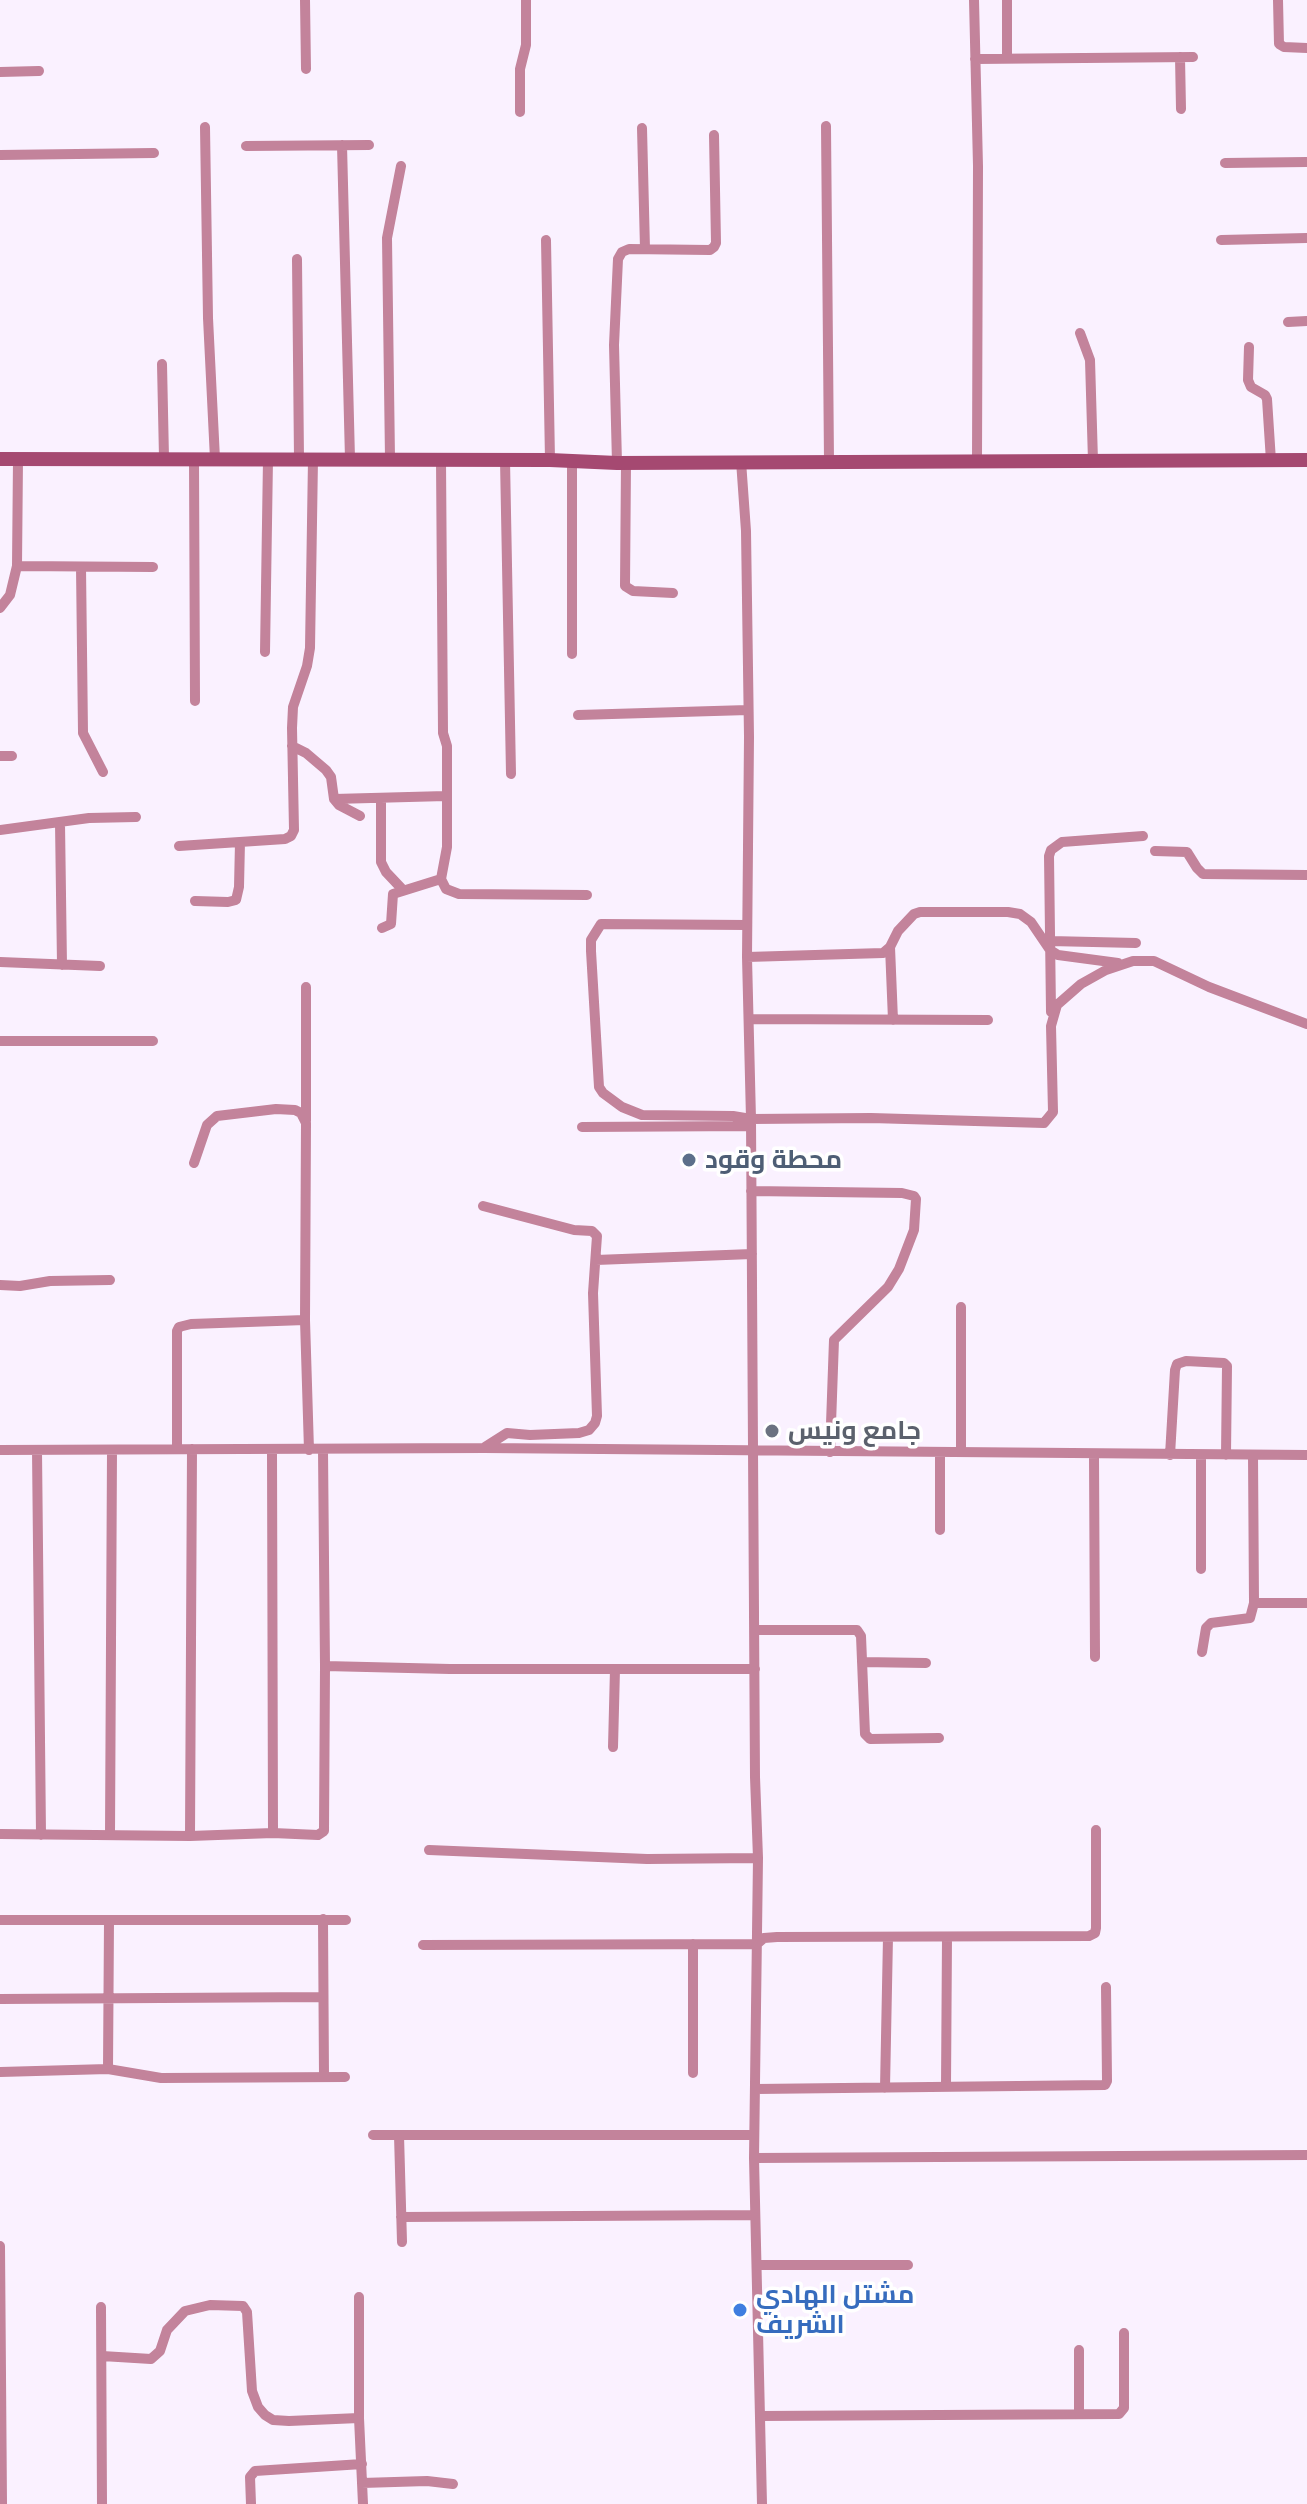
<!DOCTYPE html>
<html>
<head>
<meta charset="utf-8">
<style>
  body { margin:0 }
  canvas { display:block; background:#faf1ff }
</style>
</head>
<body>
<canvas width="1307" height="2504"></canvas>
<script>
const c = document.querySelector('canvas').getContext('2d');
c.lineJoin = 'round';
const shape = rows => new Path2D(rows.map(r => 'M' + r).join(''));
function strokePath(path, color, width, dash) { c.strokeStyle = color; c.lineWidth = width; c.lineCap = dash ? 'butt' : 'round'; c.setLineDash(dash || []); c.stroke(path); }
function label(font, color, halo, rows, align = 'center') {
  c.font = font + ' Raleway,Cairo,sans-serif'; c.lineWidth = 7; c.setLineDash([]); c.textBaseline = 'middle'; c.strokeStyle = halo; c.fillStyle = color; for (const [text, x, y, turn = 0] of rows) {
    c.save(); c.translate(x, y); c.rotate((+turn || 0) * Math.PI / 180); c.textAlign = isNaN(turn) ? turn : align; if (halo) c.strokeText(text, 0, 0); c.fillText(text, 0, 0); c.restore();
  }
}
const street = shape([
  [305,0,306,69],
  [974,0,978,166,977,461],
  [1278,0,1279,44,1284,47,1307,48],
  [1180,57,1181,109],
  [1007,58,1007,0],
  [975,59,1193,57],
  [0,72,39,71],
  [520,112,520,69,526,45,526,0],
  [826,126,829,461],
  [205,127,208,318,215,459],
  [642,128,645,249],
  [342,145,350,459],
  [246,146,369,145],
  [0,155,154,153],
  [1225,163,1307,162],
  [546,240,550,460],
  [1221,240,1307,238],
  [297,259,299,459],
  [1288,322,1307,321],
  [1080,333,1090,360,1093,461],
  [1249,347,1248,380,1251,387,1265,395,1267,399,1271,461],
  [162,364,164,458],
  [194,459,195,701],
  [390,459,387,238,401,166],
  [441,460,443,733,447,746,447,847,441,879,446,889,459,894,587,895],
  [505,460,511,774],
  [572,460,572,654],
  [741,461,746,531,749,737,747,957,751,1119,755,1777,758,1858,754,2158,762,2504],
  [617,463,614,345,618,259,622,252,629,249,710,250,714,247,716,243,714,135],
  [626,463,625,586,633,591,673,593],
  [17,566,153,567],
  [81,567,83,733,103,772],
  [0,608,10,595,17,566,18,459],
  [265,652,268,459],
  [578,715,748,710],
  [292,746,306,753,326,770,331,777,334,799,339,805,360,816],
  [0,756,12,756],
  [381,798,381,862,386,872,403,890],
  [334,799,446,796],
  [60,823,62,965],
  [0,830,89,818,136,817],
  [179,846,285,839,291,836,294,830,292,728,293,707,307,666,310,648,313,459],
  [1155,851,1187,852,1197,868,1203,874,1307,875],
  [195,901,228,902,236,900,239,887,240,842],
  [747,925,601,924,591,940,591,951,599,1087,603,1093,622,1107,642,1115,733,1116,751,1119,871,1118,1044,1123,1053,1112,1051,1026,1057,1005,1081,984,1106,970,1133,961,1154,961,1209,987,1307,1024],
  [382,928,391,924,393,894,441,879],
  [1050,941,1136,943],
  [890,947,893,1020],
  [747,957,883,953,890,947,898,931,914,914,920,912,1008,912,1020,914,1031,922,1050,950,1058,955,1118,963],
  [0,962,100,966],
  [306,987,306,1121],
  [1051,1012,1049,856,1051,850,1062,842,1143,836],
  [749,1019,988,1020],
  [0,1041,153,1041],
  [582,1127,751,1126],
  [194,1163,207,1125,217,1116,276,1109,295,1110,301,1113,306,1123,305,1320,309,1450],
  [751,1191,902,1193,914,1196,916,1199,914,1230,899,1269,888,1287,834,1340,830,1452],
  [483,1206,574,1230,592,1231,597,1236,593,1293,597,1416,595,1423,589,1430,579,1433,530,1435,507,1433,485,1447],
  [596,1260,752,1254],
  [0,1285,20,1286,50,1281,110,1280],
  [177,1449,177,1331,179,1327,191,1324,305,1320],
  [272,1449,273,1833],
  [0,1450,484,1448,1307,1455],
  [37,1450,41,1835],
  [940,1452,940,1530],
  [961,1452,961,1307],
  [1094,1454,1095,1657],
  [1170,1455,1175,1370,1177,1364,1186,1361,1224,1363,1227,1366,1226,1455],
  [1201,1455,1201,1569],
  [1253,1455,1254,1603,1307,1603],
  [755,1630,857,1630,861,1636,865,1734,870,1739,939,1738],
  [1202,1652,1206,1628,1211,1623,1250,1618,1254,1603],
  [862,1662,926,1663],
  [325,1666,450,1669,755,1669],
  [613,1747,615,1669],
  [0,1834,190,1836,192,1449],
  [110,1835,112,1450],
  [190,1836,273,1833,318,1835,324,1831,325,1666,323,1450],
  [429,1850,647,1859,758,1858],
  [323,1919,324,2077],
  [0,1920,346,1920],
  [693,1944,693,2073],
  [423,1945,757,1944,764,1938,777,1937,1089,1936,1095,1933,1096,1928,1096,1830],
  [0,1999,322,1997],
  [108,2069,109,1920],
  [0,2072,108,2069,161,2078,345,2077],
  [946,2086,947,1937],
  [885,2088,888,1937],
  [756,2089,1105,2085,1107,2081,1106,1987],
  [373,2135,754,2135],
  [399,2135,402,2242],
  [754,2158,1307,2155],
  [401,2217,755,2215],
  [0,2246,2,2504],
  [757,2265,908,2265],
  [359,2297,359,2418,363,2504],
  [101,2307,102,2504],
  [1079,2350,1079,2414],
  [102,2356,151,2359,160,2351,167,2330,185,2311,210,2305,243,2306,247,2312,252,2391,258,2407,265,2415,273,2420,289,2421,359,2418],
  [760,2416,1119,2414,1124,2408,1124,2333],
  [362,2483,427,2481,453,2484],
  [251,2504,250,2477,255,2471,362,2464]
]);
const secondary = shape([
  [0,459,550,460,617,463,1307,460]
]);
const markers = [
  [689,1160,8,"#5c6f8a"],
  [772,1431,8,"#6b7280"],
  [740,2310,8,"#3f7fe0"]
];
const serviceNames = [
  ["محطة وقود",705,1160]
];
const worshipNames = [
  ["جامع ونيس",788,1431]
];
const shopNames = [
  ["مشتل الهادي",756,2295],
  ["الشريف",756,2325]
];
strokePath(street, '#c3839b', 10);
strokePath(secondary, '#a54971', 14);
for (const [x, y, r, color] of markers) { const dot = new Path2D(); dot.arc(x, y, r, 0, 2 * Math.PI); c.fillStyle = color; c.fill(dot); strokePath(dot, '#fff', 3); }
label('bold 26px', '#4e5e75', '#fff', serviceNames, 'left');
label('bold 26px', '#5b616d', '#fff', worshipNames, 'left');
label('bold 26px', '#366cbe', '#fff', shopNames, 'left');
</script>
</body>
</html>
